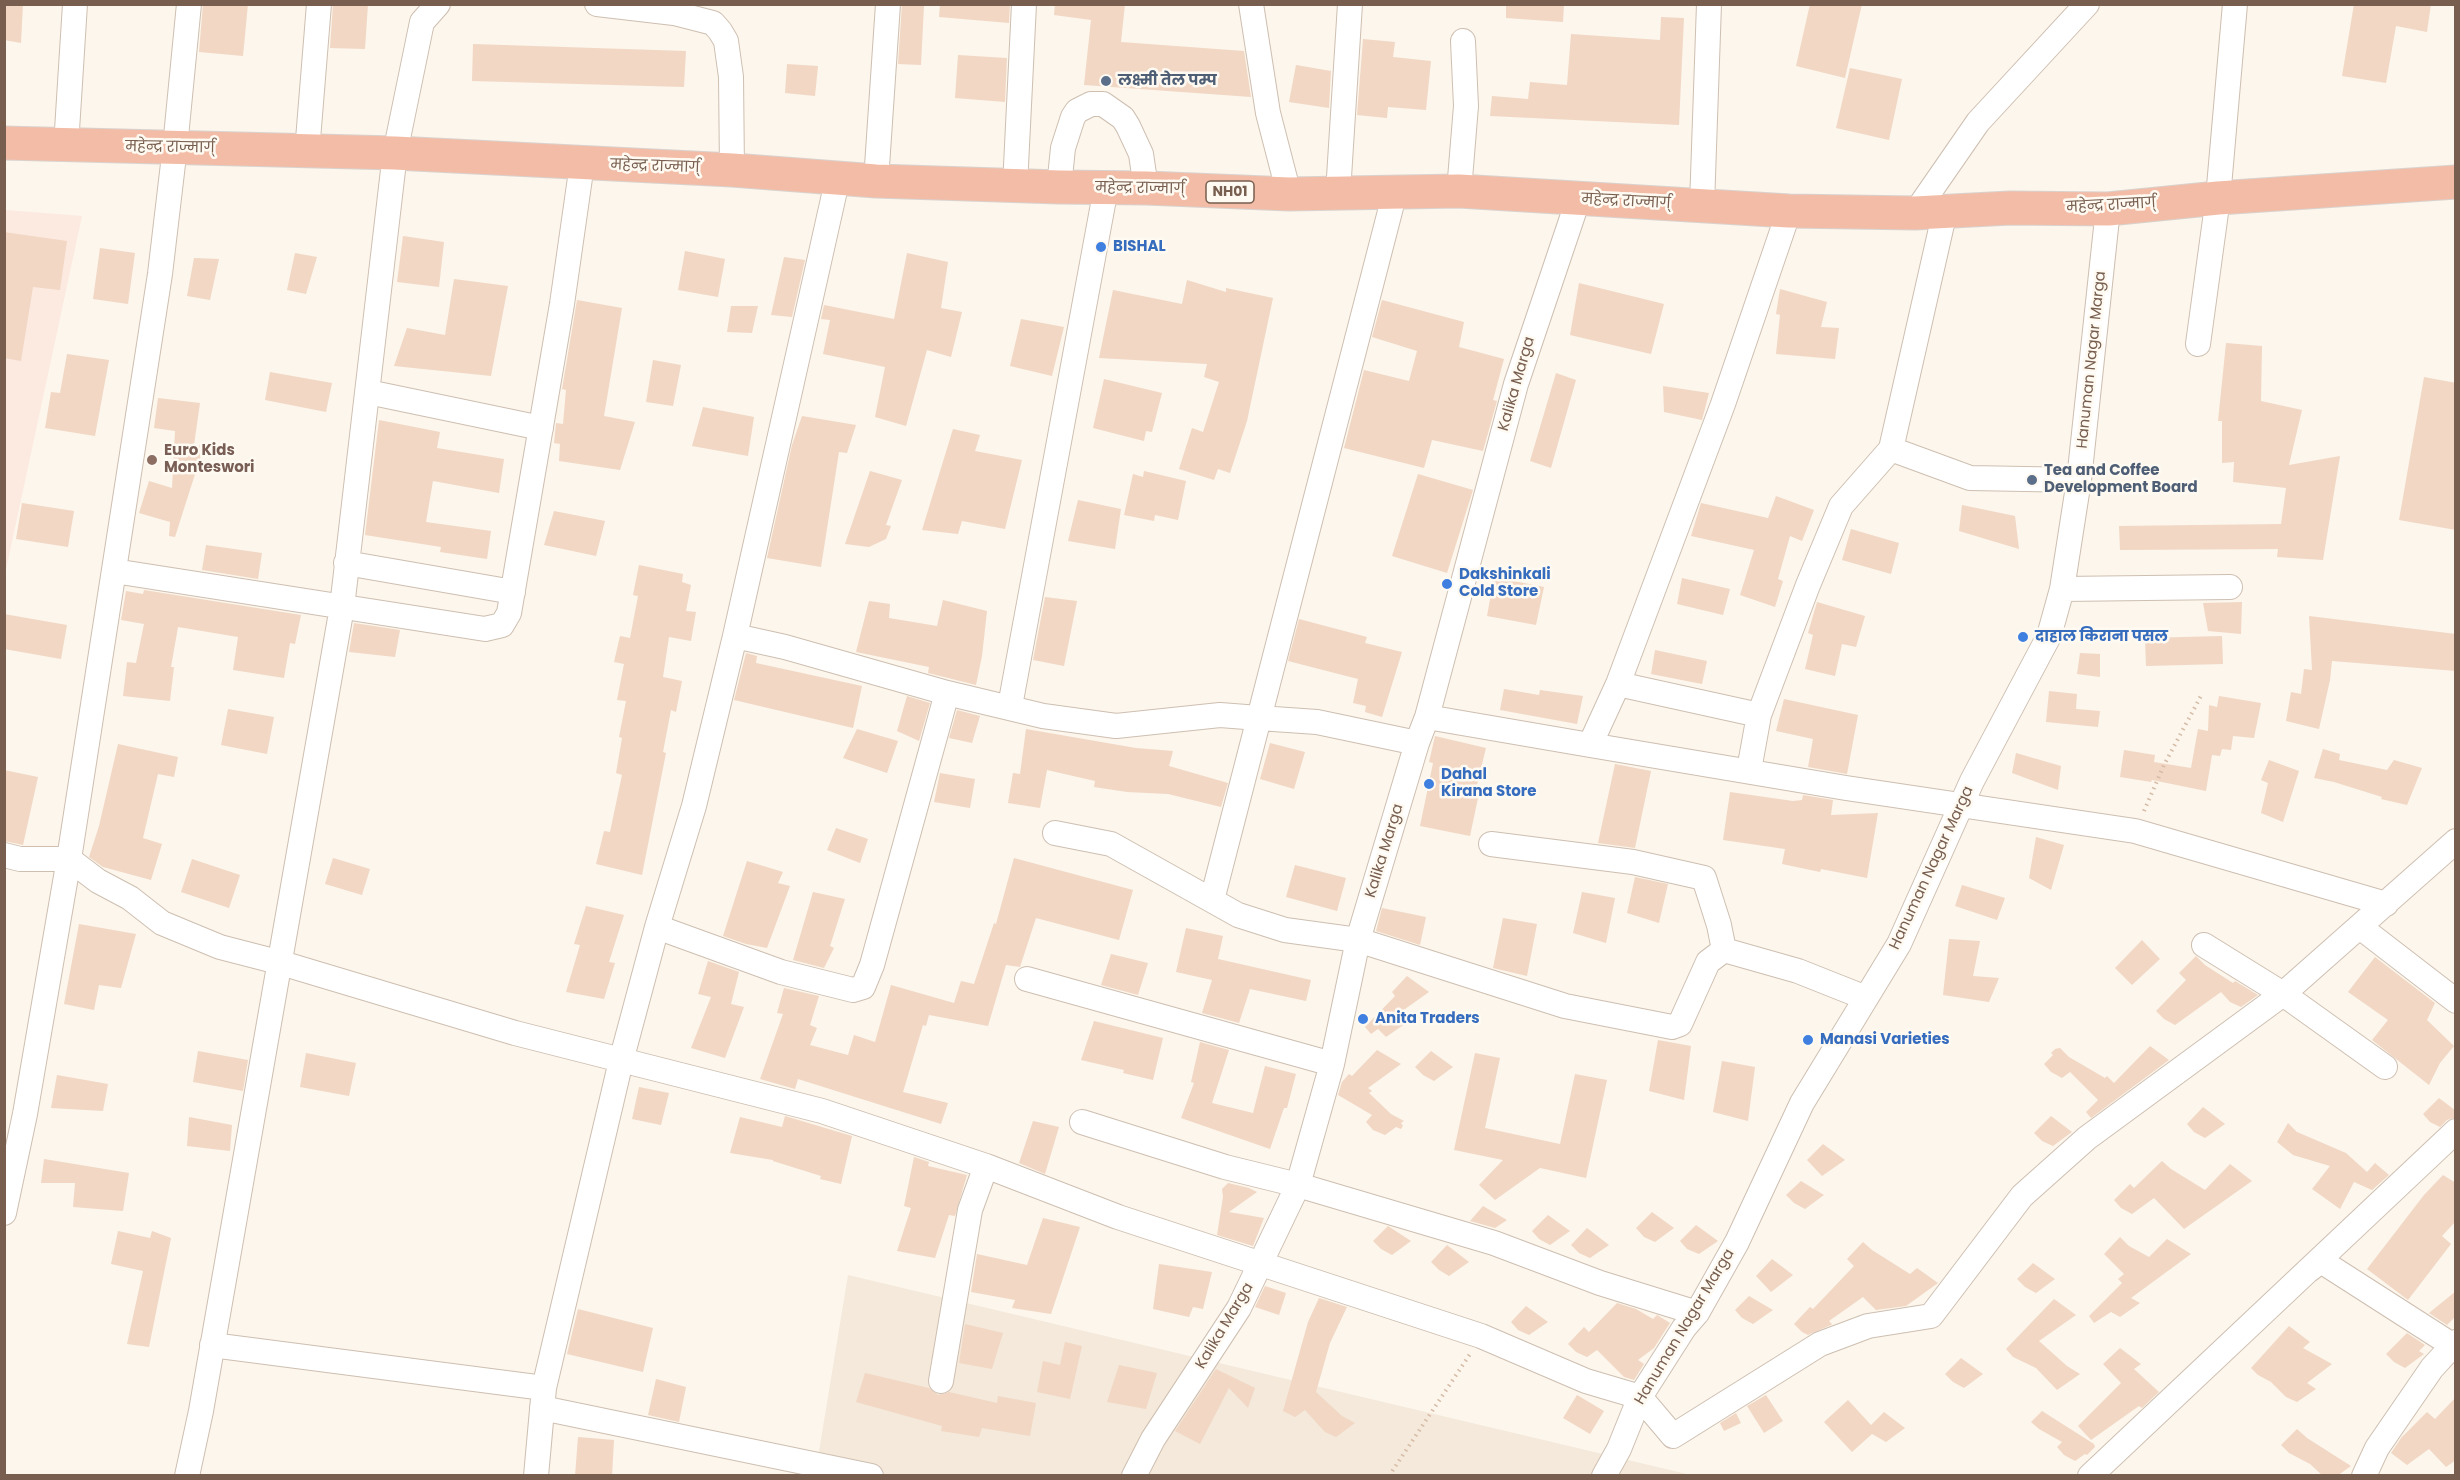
<!DOCTYPE html>
<html>
<head>
<meta charset="utf-8">
<style>
  body { margin:0 }
  #map { position:relative; width:2460px; height:1480px; overflow:hidden; background:#fcf6ec; font-family:Poppins,sans-serif }
  canvas { display:block }
  .frame { position:absolute; inset:0; border:6px solid #775e4f; pointer-events:none }
</style>
</head>
<body>
<div id="map">
<canvas width="2460" height="1480"></canvas>
<div class="frame"></div>
</div>
<script>
const c = document.querySelector('canvas').getContext('2d');
c.lineJoin = 'round';
function fill(path, color) { c.fillStyle = color; c.fill(path, 'evenodd'); }
const shape = rows => new Path2D(rows.map(r => 'M' + r).join(''));
function strokePath(path, color, width, dash) { c.strokeStyle = color; c.lineWidth = width; c.lineCap = dash ? 'butt' : 'round'; c.setLineDash(dash || []); c.stroke(path); }
function label(font, color, halo, rows, align = 'center') {
  c.font = font + ' Poppins,"Noto Sans Devanagari",sans-serif'; c.lineWidth = 5; c.setLineDash([]); c.textBaseline = 'middle'; c.strokeStyle = halo; c.fillStyle = color; for (const [text, x, y, turn = 0] of rows) {
    c.save(); c.translate(x, y); c.rotate((+turn || 0) * Math.PI / 180); c.textAlign = isNaN(turn) ? turn : align; if (halo) c.strokeText(text, 0, 0); c.fillText(text, 0, 0); c.restore();
  }
}
const residential = shape([
  [848,1275,1691,1475,815,1476]
]);
const commercial = shape([
  [5,210,82,216,5,574]
]);
const building = shape([
  [4,4,23,4,21,43,4,40],
  [203,4,248,4,243,56,199,52],
  [333,4,368,4,365,49,330,48],
  [902,4,924,6,921,65,898,64],
  [940,4,1010,4,1009,23,939,17],
  [1055,4,1125,4,1121,42,1244,51,1251,97,1084,85,1091,20,1054,15],
  [1506,4,1564,4,1563,22,1506,18],
  [1810,4,1862,4,1845,78,1796,66],
  [2354,4,2431,4,2427,32,2396,26,2386,83,2342,76],
  [1661,17,1684,18,1679,125,1490,116,1492,96,1528,99,1530,82,1567,85,1571,34,1660,40],
  [1363,39,1395,42,1393,57,1431,61,1426,110,1388,107,1387,118,1357,115],
  [473,44,686,51,684,87,472,81],
  [958,55,1007,58,1005,102,955,98],
  [787,64,818,66,815,96,785,93],
  [1296,65,1331,71,1329,108,1289,102],
  [1850,68,1902,79,1889,140,1836,128],
  [4,232,67,241,60,290,33,287,21,361,4,358],
  [403,236,444,242,439,287,397,282],
  [100,248,135,253,128,304,93,299],
  [685,251,725,259,718,297,678,290],
  [295,253,317,257,306,294,287,290],
  [907,253,948,262,941,308,962,312,951,357,927,350,906,426,875,417,885,367,823,354,830,320,821,319,824,305,894,319],
  [784,257,805,260,792,317,771,315],
  [194,258,219,259,210,300,187,296],
  [454,279,508,286,491,376,394,366,407,328,445,335],
  [1187,280,1226,292,1226,288,1273,298,1247,421,1230,473,1218,469,1214,480,1179,469,1192,428,1203,432,1219,382,1204,377,1207,364,1099,358,1113,290,1182,304],
  [1579,283,1664,304,1651,354,1570,335],
  [1780,289,1827,302,1821,327,1839,328,1835,359,1776,354,1780,315,1776,314],
  [577,300,622,308,604,416,635,422,620,470,559,461,560,444,554,443,556,423,563,424,566,390,562,389],
  [1382,300,1464,322,1459,347,1504,359,1493,400,1497,401,1483,451,1432,440,1424,468,1344,448,1364,370,1409,381,1417,351,1372,337],
  [731,306,758,306,752,333,727,332],
  [1021,319,1064,327,1052,376,1010,366],
  [2226,343,2262,346,2261,401,2302,410,2289,465,2340,456,2323,560,2277,557,2278,549,2120,550,2119,526,2281,524,2286,488,2233,482,2234,462,2222,463,2222,421,2218,421],
  [67,354,109,360,95,436,45,428,51,392,60,393],
  [653,360,681,365,673,406,646,402],
  [270,372,332,383,326,412,265,400],
  [1556,373,1576,380,1551,468,1530,461],
  [2424,377,2456,383,2456,530,2399,520],
  [1104,379,1162,393,1152,432,1146,431,1144,441,1093,428],
  [1663,386,1709,393,1702,420,1664,412],
  [158,398,200,403,194,445,204,446,175,537,169,536,170,522,139,513,149,481,172,488,175,431,154,428],
  [703,407,754,417,748,456,692,446],
  [802,416,856,425,847,453,839,452,821,567,767,558,792,445],
  [379,420,440,432,437,448,504,459,499,493,433,481,426,522,491,531,487,559,440,552,441,547,365,535],
  [953,429,980,435,975,451,1022,460,1005,529,962,521,958,534,922,530],
  [870,471,902,480,886,525,891,526,886,539,869,547,845,544],
  [1144,471,1186,481,1178,520,1155,515,1154,521,1124,515,1133,474,1143,477],
  [1418,474,1473,490,1447,573,1392,556],
  [1776,496,1814,510,1802,541,1790,536,1778,579,1783,581,1775,607,1740,595,1754,550,1691,536,1701,503,1768,518],
  [1078,500,1121,509,1115,549,1068,541],
  [22,503,74,511,68,547,16,539],
  [1962,505,2015,516,2019,549,1959,531],
  [554,511,605,521,596,556,544,545],
  [1851,529,1899,543,1891,574,1842,560],
  [206,545,262,553,258,579,202,570],
  [639,565,683,574,682,582,691,585,686,611,696,612,691,641,669,637,663,677,682,681,676,712,671,710,663,752,666,753,642,875,596,864,604,831,610,832,622,775,616,773,622,738,619,737,626,701,617,700,624,664,614,662,620,636,630,638,638,596,633,595],
  [1494,577,1544,587,1536,625,1487,616],
  [1682,578,1730,589,1723,615,1677,604],
  [144,590,301,615,295,644,290,643,284,678,233,670,238,637,178,627,171,667,174,667,170,701,123,696,127,662,136,663,144,624,121,620,126,591,143,594],
  [1045,597,1077,601,1064,666,1033,660],
  [943,600,987,611,982,656,976,685,928,673,929,667,856,652,869,601,890,604,889,618,937,626],
  [1817,602,1865,616,1856,647,1842,644,1835,676,1805,669,1813,635,1808,633],
  [2242,602,2241,634,2208,631,2203,603],
  [4,614,67,625,61,659,4,649],
  [2309,616,2456,634,2456,671,2332,661,2330,680,2319,729,2286,721,2291,692,2301,694,2304,669,2312,670],
  [1299,619,1367,637,1365,643,1402,652,1382,717,1365,712,1366,706,1353,703,1358,679,1288,661],
  [354,623,400,630,395,657,349,652],
  [2222,636,2223,664,2146,666,2145,638],
  [1655,650,1707,661,1702,684,1651,674],
  [746,653,757,656,756,663,862,686,853,728,734,700],
  [2080,653,2100,654,2100,677,2077,674],
  [1504,689,1539,695,1540,690,1583,696,1577,724,1500,710],
  [2049,691,2077,694,2076,709,2100,711,2098,727,2046,722],
  [907,696,930,703,919,741,897,731],
  [2219,696,2261,703,2254,738,2233,736,2231,750,2222,749,2220,756,2212,755,2206,791,2152,780,2151,782,2120,777,2124,750,2155,755,2154,762,2191,768,2198,729,2208,731,2209,705,2217,707],
  [1784,699,1858,715,1847,774,1808,767,1813,739,1776,731],
  [228,709,274,717,267,754,221,745],
  [957,710,980,716,972,743,949,738],
  [857,729,898,741,887,773,843,758],
  [1026,729,1136,748,1173,751,1169,766,1228,783,1221,807,1168,794,1127,792,1094,787,1095,781,1047,770,1040,808,1008,803,1013,773,1020,774],
  [1435,736,1486,748,1474,797,1478,798,1470,836,1420,826,1433,763,1429,762],
  [1270,743,1305,752,1294,789,1260,779],
  [118,744,178,757,174,777,158,774,143,838,162,844,151,880,103,867,89,857,99,826],
  [2323,749,2340,754,2339,760,2387,770,2394,760,2422,768,2407,805,2381,799,2382,797,2334,782,2314,778],
  [2016,753,2061,766,2058,790,2012,773],
  [2269,760,2299,771,2283,822,2261,813,2268,783,2261,780],
  [1615,764,1651,771,1635,848,1598,843],
  [4,770,38,777,23,845,4,841],
  [940,773,975,779,970,808,934,802],
  [1730,792,1793,801,1802,800,1803,795,1833,800,1831,815,1878,813,1867,878,1821,869,1820,872,1782,864,1785,849,1723,840],
  [836,828,868,839,860,863,827,850],
  [2036,837,2064,845,2051,890,2029,878],
  [333,858,370,869,362,895,325,884],
  [1014,858,1133,890,1119,940,1036,918,1020,967,1006,965,988,1026,929,1015,926,1026,923,1025,903,1092,948,1103,941,1124,798,1079,795,1089,760,1079,783,1014,777,1013,784,988,819,996,810,1025,817,1028,810,1045,848,1055,854,1035,875,1042,891,985,954,1003,961,981,974,984,994,923,996,924],
  [192,859,240,875,229,908,181,892],
  [747,861,783,872,778,883,790,886,767,948,746,944,723,936],
  [1295,865,1346,878,1337,911,1286,897],
  [1635,877,1668,884,1659,923,1627,913],
  [1962,885,2005,898,1997,920,1955,906],
  [813,892,845,899,830,946,834,948,824,968,793,960],
  [1582,892,1615,898,1606,943,1573,933],
  [586,906,624,915,609,962,615,963,604,999,566,992,580,945,574,944],
  [1382,908,1426,917,1420,945,1376,931],
  [1503,918,1537,924,1527,976,1493,968],
  [79,924,136,934,121,988,99,985,94,1010,64,1004],
  [1186,928,1223,936,1218,959,1311,980,1306,1001,1250,989,1239,1023,1202,1013,1212,980,1176,972],
  [1949,939,1980,941,1973,976,1999,978,1989,1002,1943,995],
  [2142,940,2160,959,2132,985,2115,968],
  [1111,954,1148,963,1138,995,1101,985],
  [2196,956,2205,965,2233,983,2235,981,2258,995,2241,1007,2230,1002,2221,992,2175,1025,2164,1019,2156,1011,2186,980,2179,973],
  [2375,957,2435,1003,2427,1020,2454,1046,2440,1063,2429,1085,2372,1040,2388,1020,2348,992],
  [708,961,739,972,731,1004,744,1007,725,1058,691,1048,711,997,698,994],
  [1407,976,1429,992,1398,1014,1409,1021,1386,1037,1378,1029,1371,1034,1365,1027,1395,996,1392,992],
  [1094,1021,1163,1038,1153,1080,1123,1073,1124,1070,1081,1060],
  [1658,1040,1691,1046,1684,1100,1649,1091],
  [1200,1042,1229,1050,1212,1103,1253,1113,1265,1066,1296,1074,1287,1108,1284,1108,1270,1149,1181,1118,1194,1083,1191,1082],
  [2150,1046,2169,1060,2091,1118,2086,1112,2098,1100,2070,1072,2062,1078,2051,1072,2044,1064,2053,1055,2051,1053,2055,1049,2060,1048,2069,1057,2105,1078,2107,1076,2114,1083],
  [1377,1050,1401,1064,1368,1088,1372,1091,1369,1093,1391,1114,1404,1121,1401,1123,1403,1126,1401,1129,1396,1127,1385,1135,1373,1130,1366,1122,1372,1115,1338,1095,1342,1082,1349,1074,1352,1076],
  [198,1051,248,1060,243,1091,193,1082],
  [1431,1051,1453,1067,1434,1081,1423,1075,1415,1067],
  [306,1053,356,1063,349,1096,300,1087],
  [1475,1053,1500,1058,1485,1128,1560,1144,1575,1074,1607,1080,1586,1178,1540,1168,1495,1200,1479,1185,1503,1160,1454,1150],
  [1722,1061,1755,1067,1748,1121,1713,1112],
  [57,1075,108,1084,103,1111,51,1108],
  [639,1087,669,1093,661,1125,632,1119],
  [2439,1098,2456,1111,2456,1117,2447,1120,2440,1127,2430,1122,2423,1114],
  [2203,1107,2225,1124,2205,1138,2194,1132,2187,1124],
  [785,1116,852,1136,841,1184,820,1179,821,1176,773,1161,773,1160,730,1153,740,1117,782,1127],
  [2051,1116,2072,1132,2053,1146,2042,1141,2034,1133],
  [189,1117,232,1125,230,1151,187,1146],
  [1033,1121,1059,1127,1045,1174,1019,1163],
  [2288,1123,2297,1132,2346,1153,2367,1172,2375,1163,2389,1175,2372,1190,2354,1182,2340,1209,2312,1189,2330,1166,2293,1155,2277,1142],
  [1823,1144,1845,1160,1822,1176,1807,1160],
  [914,1157,929,1162,928,1166,967,1175,955,1216,949,1215,935,1258,897,1251,911,1208,904,1206],
  [44,1159,129,1173,123,1211,73,1207,75,1183,41,1183],
  [2162,1161,2171,1169,2205,1190,2230,1164,2252,1181,2184,1229,2154,1198,2132,1214,2121,1208,2114,1200,2130,1184,2134,1188],
  [2443,1175,2456,1183,2456,1221,2442,1236,2451,1244,2408,1300,2367,1269,2424,1195],
  [1801,1181,1824,1195,1805,1209,1794,1203,1786,1195],
  [1228,1183,1249,1188,1257,1192,1229,1212,1264,1218,1253,1246,1217,1235,1223,1197,1222,1189],
  [1483,1206,1507,1220,1495,1228,1470,1221],
  [1652,1212,1674,1228,1655,1242,1644,1237,1636,1228],
  [1548,1215,1570,1231,1550,1245,1539,1239,1532,1231],
  [1043,1218,1080,1227,1051,1314,1012,1308,1015,1300,971,1292,977,1254,1027,1265],
  [1696,1225,1718,1241,1699,1254,1687,1249,1680,1241],
  [1388,1226,1411,1241,1392,1255,1381,1249,1373,1241],
  [1587,1228,1609,1245,1590,1258,1579,1253,1571,1245],
  [118,1231,150,1238,152,1231,171,1238,149,1347,127,1344,143,1271,111,1264],
  [2120,1237,2129,1246,2149,1257,2167,1239,2191,1254,2131,1298,2140,1303,2120,1317,2111,1312,2094,1323,2089,1316,2122,1283,2118,1279,2124,1274,2104,1254],
  [1863,1242,1872,1250,1910,1274,1917,1268,1938,1283,1906,1306,1876,1310,1863,1297,1829,1321,1832,1324,1831,1325,1808,1335,1802,1332,1794,1324,1810,1307,1813,1309,1854,1266,1847,1259],
  [1447,1245,1469,1262,1449,1276,1439,1270,1431,1262],
  [1772,1259,1793,1275,1771,1292,1756,1276],
  [2033,1263,2055,1279,2036,1293,2025,1287,2017,1279],
  [1159,1264,1212,1272,1203,1309,1193,1307,1189,1317,1153,1309],
  [1265,1286,1286,1293,1279,1315,1255,1307],
  [2456,1291,2456,1316,2447,1325,2429,1313],
  [1749,1296,1773,1310,1753,1324,1742,1318,1735,1310],
  [1319,1298,1347,1307,1330,1343,1316,1392,1342,1416,1355,1423,1336,1437,1325,1432,1305,1410,1295,1417,1283,1411,1308,1322],
  [2054,1299,2076,1315,2039,1341,2067,1366,2080,1374,2057,1390,2036,1368,2013,1357,2006,1349],
  [1617,1303,1636,1309,1653,1319,1657,1315,1670,1323,1654,1348,1638,1360,1644,1364,1634,1380,1624,1377,1597,1350,1587,1357,1576,1352,1568,1344,1584,1327,1589,1332],
  [1526,1306,1548,1322,1529,1335,1518,1330,1511,1322],
  [578,1309,653,1328,643,1372,567,1354],
  [965,1324,1003,1333,992,1369,959,1363],
  [2289,1326,2310,1342,2303,1348,2332,1364,2307,1383,2316,1389,2297,1402,2286,1397,2271,1382,2258,1375,2251,1368],
  [2407,1333,2425,1345,2419,1351,2424,1354,2405,1368,2394,1362,2386,1354],
  [1065,1342,1082,1346,1070,1399,1037,1392,1043,1361,1060,1365],
  [2120,1348,2141,1364,2134,1369,2159,1392,2142,1408,2139,1406,2091,1440,2078,1426,2121,1383,2103,1364],
  [1961,1358,1983,1374,1964,1388,1953,1382,1945,1374],
  [1119,1365,1157,1373,1146,1409,1107,1402],
  [1216,1369,1255,1388,1248,1408,1229,1388,1200,1444,1175,1431],
  [865,1373,929,1388,938,1395,949,1392,997,1403,998,1396,1036,1403,1030,1436,982,1428,979,1437,941,1431,942,1426,856,1402],
  [656,1379,686,1387,679,1422,648,1415],
  [1577,1395,1604,1411,1590,1434,1563,1418],
  [1766,1395,1783,1421,1764,1433,1747,1406],
  [2456,1397,2456,1460,2446,1467,2429,1449,2407,1465,2391,1453,2401,1438,2427,1412,2435,1419],
  [1848,1400,1871,1425,1884,1412,1905,1428,1886,1442,1872,1434,1852,1452,1824,1422],
  [2042,1411,2094,1444,2095,1447,2087,1455,2085,1454,2075,1461,2064,1455,2057,1447,2062,1442,2039,1429,2031,1422],
  [1736,1413,1741,1423,1724,1431,1720,1423],
  [2297,1429,2307,1438,2351,1466,2337,1476,2323,1476,2310,1464,2289,1453,2281,1445],
  [578,1437,614,1440,612,1476,575,1476]
]);
const path = shape([
  [2144,811,2164,765,2202,694],
  [1389,1476,1470,1354]
]);
const minor = shape([
  [597,4,674,13,713,23,720,31,726,41,731,77,732,170],
  [1251,4,1268,113,1289,194],
  [66,146,75,4],
  [307,152,319,4],
  [876,181,888,4],
  [1015,186,1024,4],
  [1059,187,1063,148,1073,117,1077,111,1091,104,1103,104,1123,118,1128,126,1141,154,1146,188],
  [1459,191,1466,106,1463,41],
  [1338,193,1350,4],
  [1702,205,1709,4],
  [1915,213,1978,122,2087,4],
  [2198,344,2218,198,2235,4],
  [368,392,541,428],
  [1891,449,1945,211],
  [346,563,513,592],
  [114,571,485,629,502,625,509,613,562,304,582,164],
  [2062,589,2230,587],
  [735,636,785,647,947,693,1043,716,1116,726,1220,715,1259,718,1317,722,1417,743],
  [1618,684,1723,404,1789,211],
  [1010,706,1106,188],
  [1427,717,1590,745,1618,684,1759,715,1808,585,1841,506,1891,449,1970,478,2079,480],
  [1590,745,1846,788,2135,831,2386,904],
  [1749,770,1759,715],
  [1055,833,1111,844,1238,915,1285,930,1358,940,1565,1006,1672,1027,1680,1024,1708,962,1724,950],
  [1491,844,1633,862,1704,878,1719,925,1724,950,1798,971,1866,998],
  [4,855,20,859,69,859,98,881,130,898,162,923,220,947,278,962,515,1033,822,1111,986,1166,1118,1217,1481,1336,1586,1381,1640,1397,1673,1436,1820,1344,1868,1326,1931,1316,2022,1196,2087,1138,2283,994,2456,841],
  [1212,900,1395,192],
  [657,927,781,972,853,990,863,987,872,965,947,693],
  [2360,927,2456,1001],
  [2204,945,2283,994,2385,1067],
  [1027,979,1332,1064],
  [1082,1122,1225,1167,1298,1185,1494,1243,1600,1283,1697,1313],
  [4,1213,25,1114,69,859,160,274,175,147,189,4],
  [2309,1270,2321,1261,2452,1345,2456,1350],
  [212,1345,544,1388],
  [941,1381,970,1210,986,1166],
  [542,1408,871,1476],
  [187,1476,201,1411,342,607,395,153,422,22,438,4],
  [536,1476,544,1388,621,1061,657,927,694,806,735,636,838,177],
  [1134,1476,1153,1439,1239,1308,1298,1185,1332,1064,1358,940,1417,743,1427,717,1516,384,1578,200],
  [1604,1476,1619,1449,1640,1397,1684,1328,1697,1313,1737,1242,1802,1103,1899,944,1972,781,2049,636,2062,589,2079,480,2108,209],
  [2090,1476,2456,1131],
  [2364,1476,2377,1448,2432,1368,2456,1342]
]);
const highway = shape([
  [4,143,395,153,732,170,876,181,1059,187,1146,188,1289,194,1459,191,1789,211,1915,213,2010,208,2108,209,2218,198,2456,182]
]);
const markers = [
  [1106,81,6,"#5c6f8a"],
  [1101,247,6,"#3f7fe0"],
  [152,460,6,"#8d6e63"],
  [2032,480,6,"#5c6f8a"],
  [1447,584,6,"#3f7fe0"],
  [2023,637,6,"#3f7fe0"],
  [1429,784,6,"#3f7fe0"],
  [1363,1019,6,"#3f7fe0"],
  [1808,1040,6,"#3f7fe0"]
];
const shields = [
  [1230,192,48]
];
const shieldNames = [
  ["NH01",1230,192]
];
const serviceNames = [
  ["लक्ष्मी तेल पम्प",1118,81],
  ["Tea and Coffee",2044,471],
  ["Development Board",2044,488]
];
const streetNames = [
  ["महेन्द्र राज्मार्ग्",170,148,1],
  ["महेन्द्र राज्मार्ग्",655,167,2],
  ["महेन्द्र राज्मार्ग्",1140,189,1],
  ["महेन्द्र राज्मार्ग्",1626,202,3],
  ["महेन्द्र राज्मार्ग्",2111,206,-3],
  ["Hanuman Nagar Marga",2092,360,-84],
  ["Kalika Marga",1517,384,-74],
  ["Kalika Marga",1385,851,-73],
  ["Hanuman Nagar Marga",1932,868,-65],
  ["Kalika Marga",1225,1326,-59],
  ["Hanuman Nagar Marga",1685,1327,-59]
];
const shopNames = [
  ["BISHAL",1113,247],
  ["Dakshinkali",1459,575],
  ["Cold Store",1459,592],
  ["दाहाल किराना पसल",2035,637],
  ["Dahal",1441,775],
  ["Kirana Store",1441,792],
  ["Anita Traders",1375,1019],
  ["Manasi Varieties",1820,1040]
];
const educationNames = [
  ["Euro Kids",164,451],
  ["Monteswori",164,468]
];
fill(residential, '#f4e9da');
fill(commercial, '#fce9e0');
fill(building, '#f1d7c4');
strokePath(minor, '#cebfb1', 26);
strokePath(highway, '#d9d2ce', 35);
strokePath(path, '#d6bba6', 4, [1.5, 4.5]);
strokePath(minor, '#fff', 24);
strokePath(highway, '#f3bca6', 33);
for (const [x, y, r, color] of markers) { const dot = new Path2D(); dot.arc(x, y, r, 0, 2 * Math.PI); c.fillStyle = color; c.fill(dot); strokePath(dot, '#fefaf2', 2); }
for (const [x, y, w] of shields) { const box = new Path2D(); box.roundRect(x - w / 2, y - 11, w, 22, 4.5); c.fillStyle = '#fefaf2'; c.fill(box); strokePath(box, '#775e4f', 1.5); }
label('bold 14px', '#775e4f', null, shieldNames);
label('bold 15px', '#4e5e75', '#fefaf2', serviceNames, 'left');
label('15px', '#775e4f', '#fefaf2', streetNames);
label('bold 15px', '#366cbe', '#fefaf2', shopNames, 'left');
label('bold 15px', '#785e54', '#fefaf2', educationNames, 'left');
</script>
</body>
</html>
